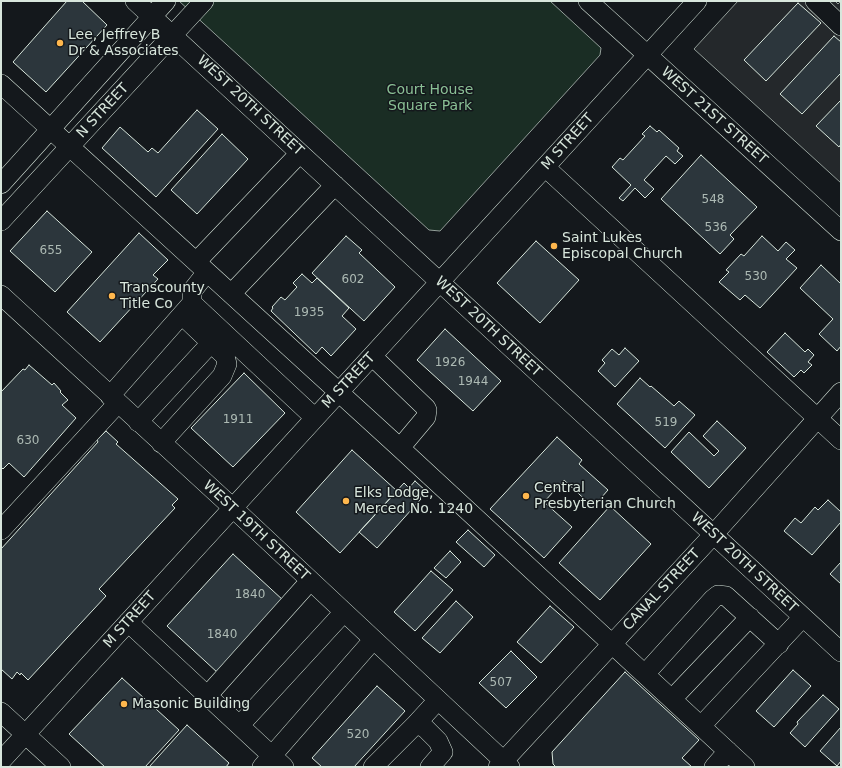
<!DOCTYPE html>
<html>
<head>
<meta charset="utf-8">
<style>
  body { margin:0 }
  #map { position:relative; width:842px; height:768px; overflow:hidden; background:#14181c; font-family:"DejaVu Sans",sans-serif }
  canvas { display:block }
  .frame { position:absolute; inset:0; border:2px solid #d8e6dc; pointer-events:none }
</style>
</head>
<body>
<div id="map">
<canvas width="842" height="768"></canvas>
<div class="frame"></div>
</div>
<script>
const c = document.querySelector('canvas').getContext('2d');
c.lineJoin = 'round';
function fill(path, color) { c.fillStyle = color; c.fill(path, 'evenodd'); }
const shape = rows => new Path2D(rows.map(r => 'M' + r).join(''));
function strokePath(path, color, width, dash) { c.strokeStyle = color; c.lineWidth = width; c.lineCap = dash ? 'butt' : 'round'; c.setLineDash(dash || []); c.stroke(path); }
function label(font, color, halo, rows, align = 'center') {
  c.font = font + ' "DejaVu Sans",sans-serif'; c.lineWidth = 3; c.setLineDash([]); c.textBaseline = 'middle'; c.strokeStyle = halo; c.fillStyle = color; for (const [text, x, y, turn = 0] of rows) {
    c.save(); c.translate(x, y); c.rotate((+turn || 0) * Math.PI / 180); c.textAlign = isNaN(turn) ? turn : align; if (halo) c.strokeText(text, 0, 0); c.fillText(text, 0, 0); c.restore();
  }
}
const green = shape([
  [179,1,550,1,601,48,600,55,440,231,429,230,179,1]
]);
const parking = shape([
  [738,1,835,1,838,4,841,1,841,183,694,49,738,1]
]);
const building = shape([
  [67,1,82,1,107,25,46,92,13,62,67,1],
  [798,3,821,23,766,81,744,60,798,3],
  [834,36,841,42,841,73,802,114,780,94,834,36],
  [841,100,841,144,839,147,816,126,841,100],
  [197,110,218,129,156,197,102,148,120,127,148,152,152,148,158,153,197,110],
  [650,126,657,132,659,130,679,148,677,151,683,156,675,164,666,156,644,180,654,189,645,198,635,188,623,201,619,198,631,185,612,167,620,158,623,160,645,136,642,134,650,126],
  [222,134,248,159,197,214,171,190,222,134],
  [701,155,757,207,730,235,734,239,720,254,661,199,701,155],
  [47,211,92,252,55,292,10,251,47,211],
  [139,233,168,260,153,275,158,279,100,342,67,312,139,233],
  [346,236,362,250,359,253,395,287,364,321,312,273,346,236],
  [762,236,778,251,786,242,795,250,786,259,797,268,760,308,745,295,740,300,719,282,729,272,726,270,741,254,744,256,762,236],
  [536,241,579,280,540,323,497,283,536,241],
  [821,265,841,284,841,346,837,351,819,334,833,319,800,288,821,265],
  [302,274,312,283,317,278,349,308,342,316,356,329,331,356,322,347,316,354,271,311,273,308,272,307,281,297,285,300,297,287,293,283,302,274],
  [445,329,501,381,473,411,417,360,445,329],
  [785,333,805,352,808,349,814,355,808,362,812,365,804,373,801,370,794,377,767,352,785,333],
  [625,348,639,361,615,387,598,371,605,363,602,360,612,349,619,355,625,348],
  [29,365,52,385,54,383,61,391,60,392,68,400,62,405,76,418,24,477,9,463,3,469,1,467,1,392,23,369,25,370,29,365],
  [244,373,285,413,233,467,191,428,244,373],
  [640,378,650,387,651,386,674,406,679,401,695,415,665,448,617,404,640,378],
  [717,421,746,448,709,488,671,452,689,432,714,456,719,451,703,436,717,421],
  [106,431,118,442,116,444,178,499,172,505,175,508,99,589,106,596,28,680,21,673,20,675,17,672,12,679,1,669,1,549,98,442,97,440,106,431],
  [557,437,582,460,579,464,608,490,593,507,564,480,544,502,572,527,544,558,490,509,557,437],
  [352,450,397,491,340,553,296,512,352,450],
  [415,481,426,491,420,498,421,499,377,548,359,532,404,483,409,488,415,481],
  [828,500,841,512,841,522,812,555,784,531,795,518,801,523,815,507,818,510,828,500],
  [610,506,651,544,600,600,559,563,610,506],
  [468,530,495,555,484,567,456,542,468,530],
  [450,551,461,562,446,578,434,568,450,551],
  [233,554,284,601,218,673,167,626,233,554],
  [841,562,841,584,830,574,841,562],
  [431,571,453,590,415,631,394,612,431,571],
  [456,601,473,617,440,653,422,638,456,601],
  [550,606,574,627,541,663,517,642,550,606],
  [511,651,537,677,506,708,479,683,511,651],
  [793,670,811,686,774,727,756,711,793,670],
  [625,672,699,740,682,758,692,767,556,767,553,764,552,752,625,672],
  [122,678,179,730,145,767,105,767,69,734,122,678],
  [377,686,405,711,354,767,322,767,312,758,377,686],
  [823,695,839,709,805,747,790,733,798,724,797,722,823,695],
  [187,725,229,763,226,767,149,767,187,725],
  [841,727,841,761,837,766,820,751,841,727]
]);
const minor = shape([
  [135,1,841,652],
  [588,1,841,231],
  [815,1,841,26],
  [1,84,400,448,745,767],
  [545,167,841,440],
  [1,184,166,1],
  [1,221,204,1],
  [196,262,300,153],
  [231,294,335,185],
  [1,295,233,508,510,767],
  [192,303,315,418],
  [372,356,426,408,427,410,426,417,400,448],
  [110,396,192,303,192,291,207,272],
  [138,422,211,343],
  [161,443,222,376,227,364,225,356,182,315],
  [1,530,118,403],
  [128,622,284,767],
  [645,674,713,599,718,595,726,596,779,644],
  [208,695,310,581],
  [672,699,750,617],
  [1,712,61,767],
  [416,724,438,700],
  [240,725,344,612],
  [701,726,803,617],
  [1,761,697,1],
  [262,767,373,640],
  [373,767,416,724,425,728,438,741,443,752,430,767],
  [498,767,713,535,841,392],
  [714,767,728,751]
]);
const markers = [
  [60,43,4,"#ffb74d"],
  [554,246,4,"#ffb74d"],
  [112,296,4,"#ffb74d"],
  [526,496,4,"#ffb74d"],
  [346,501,4,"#ffb74d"],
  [124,704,4,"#ffb74d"]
];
const numberNames = [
  ["548",713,200],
  ["536",716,228],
  ["655",51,251],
  ["530",756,277],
  ["602",353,280],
  ["1935",309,313],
  ["1926",450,363],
  ["1944",473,382],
  ["1911",238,420],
  ["519",666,423],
  ["630",28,441],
  ["1840",250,595],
  ["1840",222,635],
  ["507",501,683],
  ["520",358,735]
];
const poiNames = [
  ["Lee, Jeffrey B",68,35],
  ["Dr & Associates",68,51],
  ["Saint Lukes",562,238],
  ["Episcopal Church",562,254],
  ["Transcounty",120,288],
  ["Title Co",120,304],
  ["Central",534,488],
  ["Presbyterian Church",534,504],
  ["Elks Lodge,",354,493],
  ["Merced No. 1240",354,509],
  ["Masonic Building",132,704]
];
const parkNames = [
  ["Court House",430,90],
  ["Square Park",430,106]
];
const streetNames = [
  ["WEST 20TH STREET",250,106,43],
  ["N STREET",103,111,-47],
  ["WEST 21ST STREET",714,116,42],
  ["M STREET",568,142,-48],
  ["WEST 20TH STREET",488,327,43],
  ["M STREET",349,381,-47],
  ["WEST 19TH STREET",256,531,43],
  ["WEST 20TH STREET",744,563,43],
  ["CANAL STREET",662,590,-47],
  ["M STREET",130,620,-48]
];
fill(green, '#1a2d24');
strokePath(green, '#939e99', 1);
fill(parking, '#24282b');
strokePath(parking, '#939e99', 1);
fill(building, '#2c363c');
strokePath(building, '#d8e6dc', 1);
strokePath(minor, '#d8e6dc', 20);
strokePath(minor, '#14181c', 19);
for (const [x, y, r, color] of markers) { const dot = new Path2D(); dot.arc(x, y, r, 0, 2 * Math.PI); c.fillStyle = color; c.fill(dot); strokePath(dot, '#14181c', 1.5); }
label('12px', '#adbab4', null, numberNames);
label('14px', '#d8e6dc', '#14181c', poiNames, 'left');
label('14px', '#8ac095', '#14181c', parkNames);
label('14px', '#d8e6dc', '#14181c', streetNames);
</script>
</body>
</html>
